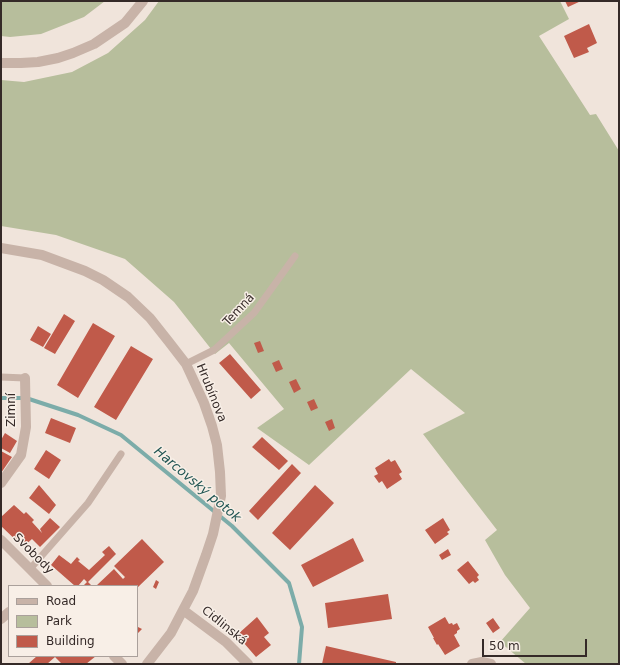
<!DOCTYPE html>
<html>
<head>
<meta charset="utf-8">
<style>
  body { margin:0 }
  #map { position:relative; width:620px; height:665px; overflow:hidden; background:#f0e4db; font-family:"DejaVu Sans",sans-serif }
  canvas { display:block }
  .frame { position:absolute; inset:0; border:2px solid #352a28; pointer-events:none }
  .legend { position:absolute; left:8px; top:585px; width:130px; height:72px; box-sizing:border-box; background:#f8efe7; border:1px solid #aaa09b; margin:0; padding:5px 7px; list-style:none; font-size:12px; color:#352a28 }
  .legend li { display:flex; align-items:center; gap:8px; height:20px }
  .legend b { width:20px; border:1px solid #aaa09b }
  .scale { position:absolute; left:482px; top:639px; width:105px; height:18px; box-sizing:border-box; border:2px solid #352a28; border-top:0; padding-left:5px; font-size:12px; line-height:14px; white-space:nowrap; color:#352a28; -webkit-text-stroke:3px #f8efe7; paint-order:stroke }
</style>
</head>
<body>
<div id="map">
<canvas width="620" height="665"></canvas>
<div class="frame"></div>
<ul class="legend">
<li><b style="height:5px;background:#c8b3a8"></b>Road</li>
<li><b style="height:11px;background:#b7be9c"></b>Park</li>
<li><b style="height:11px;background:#c05a4a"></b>Building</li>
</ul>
<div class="scale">50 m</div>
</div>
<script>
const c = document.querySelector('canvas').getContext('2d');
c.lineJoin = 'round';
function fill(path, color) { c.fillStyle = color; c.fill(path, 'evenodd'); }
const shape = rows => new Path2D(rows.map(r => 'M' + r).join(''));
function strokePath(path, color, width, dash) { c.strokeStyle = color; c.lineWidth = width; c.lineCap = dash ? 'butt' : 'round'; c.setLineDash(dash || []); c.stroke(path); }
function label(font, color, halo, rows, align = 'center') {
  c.font = font + ' "DejaVu Sans",sans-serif'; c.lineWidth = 3; c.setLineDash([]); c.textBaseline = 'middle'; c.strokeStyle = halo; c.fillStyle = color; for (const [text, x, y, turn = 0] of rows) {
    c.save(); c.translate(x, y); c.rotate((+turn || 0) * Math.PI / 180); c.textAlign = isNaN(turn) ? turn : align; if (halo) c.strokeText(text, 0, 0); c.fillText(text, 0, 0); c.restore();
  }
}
const green = shape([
  [1,1,105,1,84,17,41,34,10,37,1,36],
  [159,1,560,1,569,19,539,36,590,115,596,114,619,151,619,664,526,664,500,642,530,608,505,575,485,540,497,530,423,434,465,413,411,369,309,465,257,428,284,409,229,343,215,354,174,302,125,259,56,235,1,226,1,80,24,82,72,72,108,53,145,20]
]);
const stream = shape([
  [1,398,26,398,78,415,121,435,232,526,289,583,302,627,299,664]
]);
const building = shape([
  [565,1,581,1,568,7],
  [589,24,597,43,587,48,589,52,574,58,564,36],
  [64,314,75,321,55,354,44,348],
  [93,323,115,336,78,398,57,385],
  [38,326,51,334,43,347,30,340],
  [260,341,264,351,258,353,254,343],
  [131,346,153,359,116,420,94,407],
  [230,354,261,390,251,399,219,363],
  [279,360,283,369,276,372,272,363],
  [296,379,301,389,294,393,289,382],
  [314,399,318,408,311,411,307,402],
  [51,418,76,428,70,443,45,433],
  [332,419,335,428,329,431,325,422],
  [5,433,17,441,10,453,1,448,1,440],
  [262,437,288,461,279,470,252,447],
  [46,450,61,460,49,479,34,469],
  [1,451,12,457,1,473],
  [389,459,391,462,395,460,402,472,399,474,402,479,387,489,382,481,379,483,374,476,378,474,375,468],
  [292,464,301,473,258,520,249,511],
  [39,485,56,505,49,514,29,498],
  [315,485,334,503,290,550,272,533],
  [14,505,24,514,26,512,34,520,32,522,42,533,40,529,50,518,60,527,40,547,32,539,23,547,1,526,1,517],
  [443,518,450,530,447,532,449,534,435,544,425,530],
  [353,538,364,561,313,587,301,565],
  [142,539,164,562,137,588,137,586,96,586,114,569,123,579,125,577,114,566],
  [109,546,116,554,88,582,92,586,83,586,87,582,84,579,78,586,75,586,51,565,59,555,71,564,77,557,80,560,78,561,89,570,105,555,102,552],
  [448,549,451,555,442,560,439,555],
  [468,561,479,575,477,577,479,580,475,583,473,581,469,584,457,570],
  [156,580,159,582,156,589,153,587],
  [388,594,392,619,328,628,325,603],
  [257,617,269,633,264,637,271,645,256,657,237,635],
  [445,617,449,624,452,623,453,625,457,623,460,629,457,631,457,633,454,635,460,646,445,655,438,644,437,645,433,638,434,638,428,627],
  [493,618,500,628,493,633,486,623],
  [138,627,142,629,137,634,137,628],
  [326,646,396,662,396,664,322,664],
  [37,656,96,656,86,664,62,664,55,657,47,664,28,664]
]);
const service = shape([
  [186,364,214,350,254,313,295,256],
  [1,377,25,378],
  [30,569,88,503,121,454]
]);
const minor = shape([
  [1,63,21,63,38,62,58,58,73,53,94,44,125,23,143,1],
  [1,248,42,255,85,271,103,280,128,297,150,318,169,342,186,364,204,403,212,426,217,445,220,472,221,496,213,534,206,555,193,591,183,610,171,633,147,664],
  [1,483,21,455,26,427,25,378],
  [1,540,47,586],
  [183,610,226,642,248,664],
  [1,619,9,612],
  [114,656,122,664],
  [472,664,482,662,491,664]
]);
const streetNames = [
  ["Temná",239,310,-47],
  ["Hrubínova",211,393,68],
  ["Zimní",12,410,-90],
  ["Svobody",33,554,45],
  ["Cidlinská",224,626,39]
];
const waterNames = [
  ["Harcovský potok",197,485,40]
];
fill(green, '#b7be9c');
strokePath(stream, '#7caca9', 4);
fill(building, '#c05a4a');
strokePath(service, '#c8b3a8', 7);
strokePath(minor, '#c8b3a8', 10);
label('12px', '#352a28', '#f8efe7', streetNames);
label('italic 13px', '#1f5452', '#f8efe7', waterNames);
</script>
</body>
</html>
